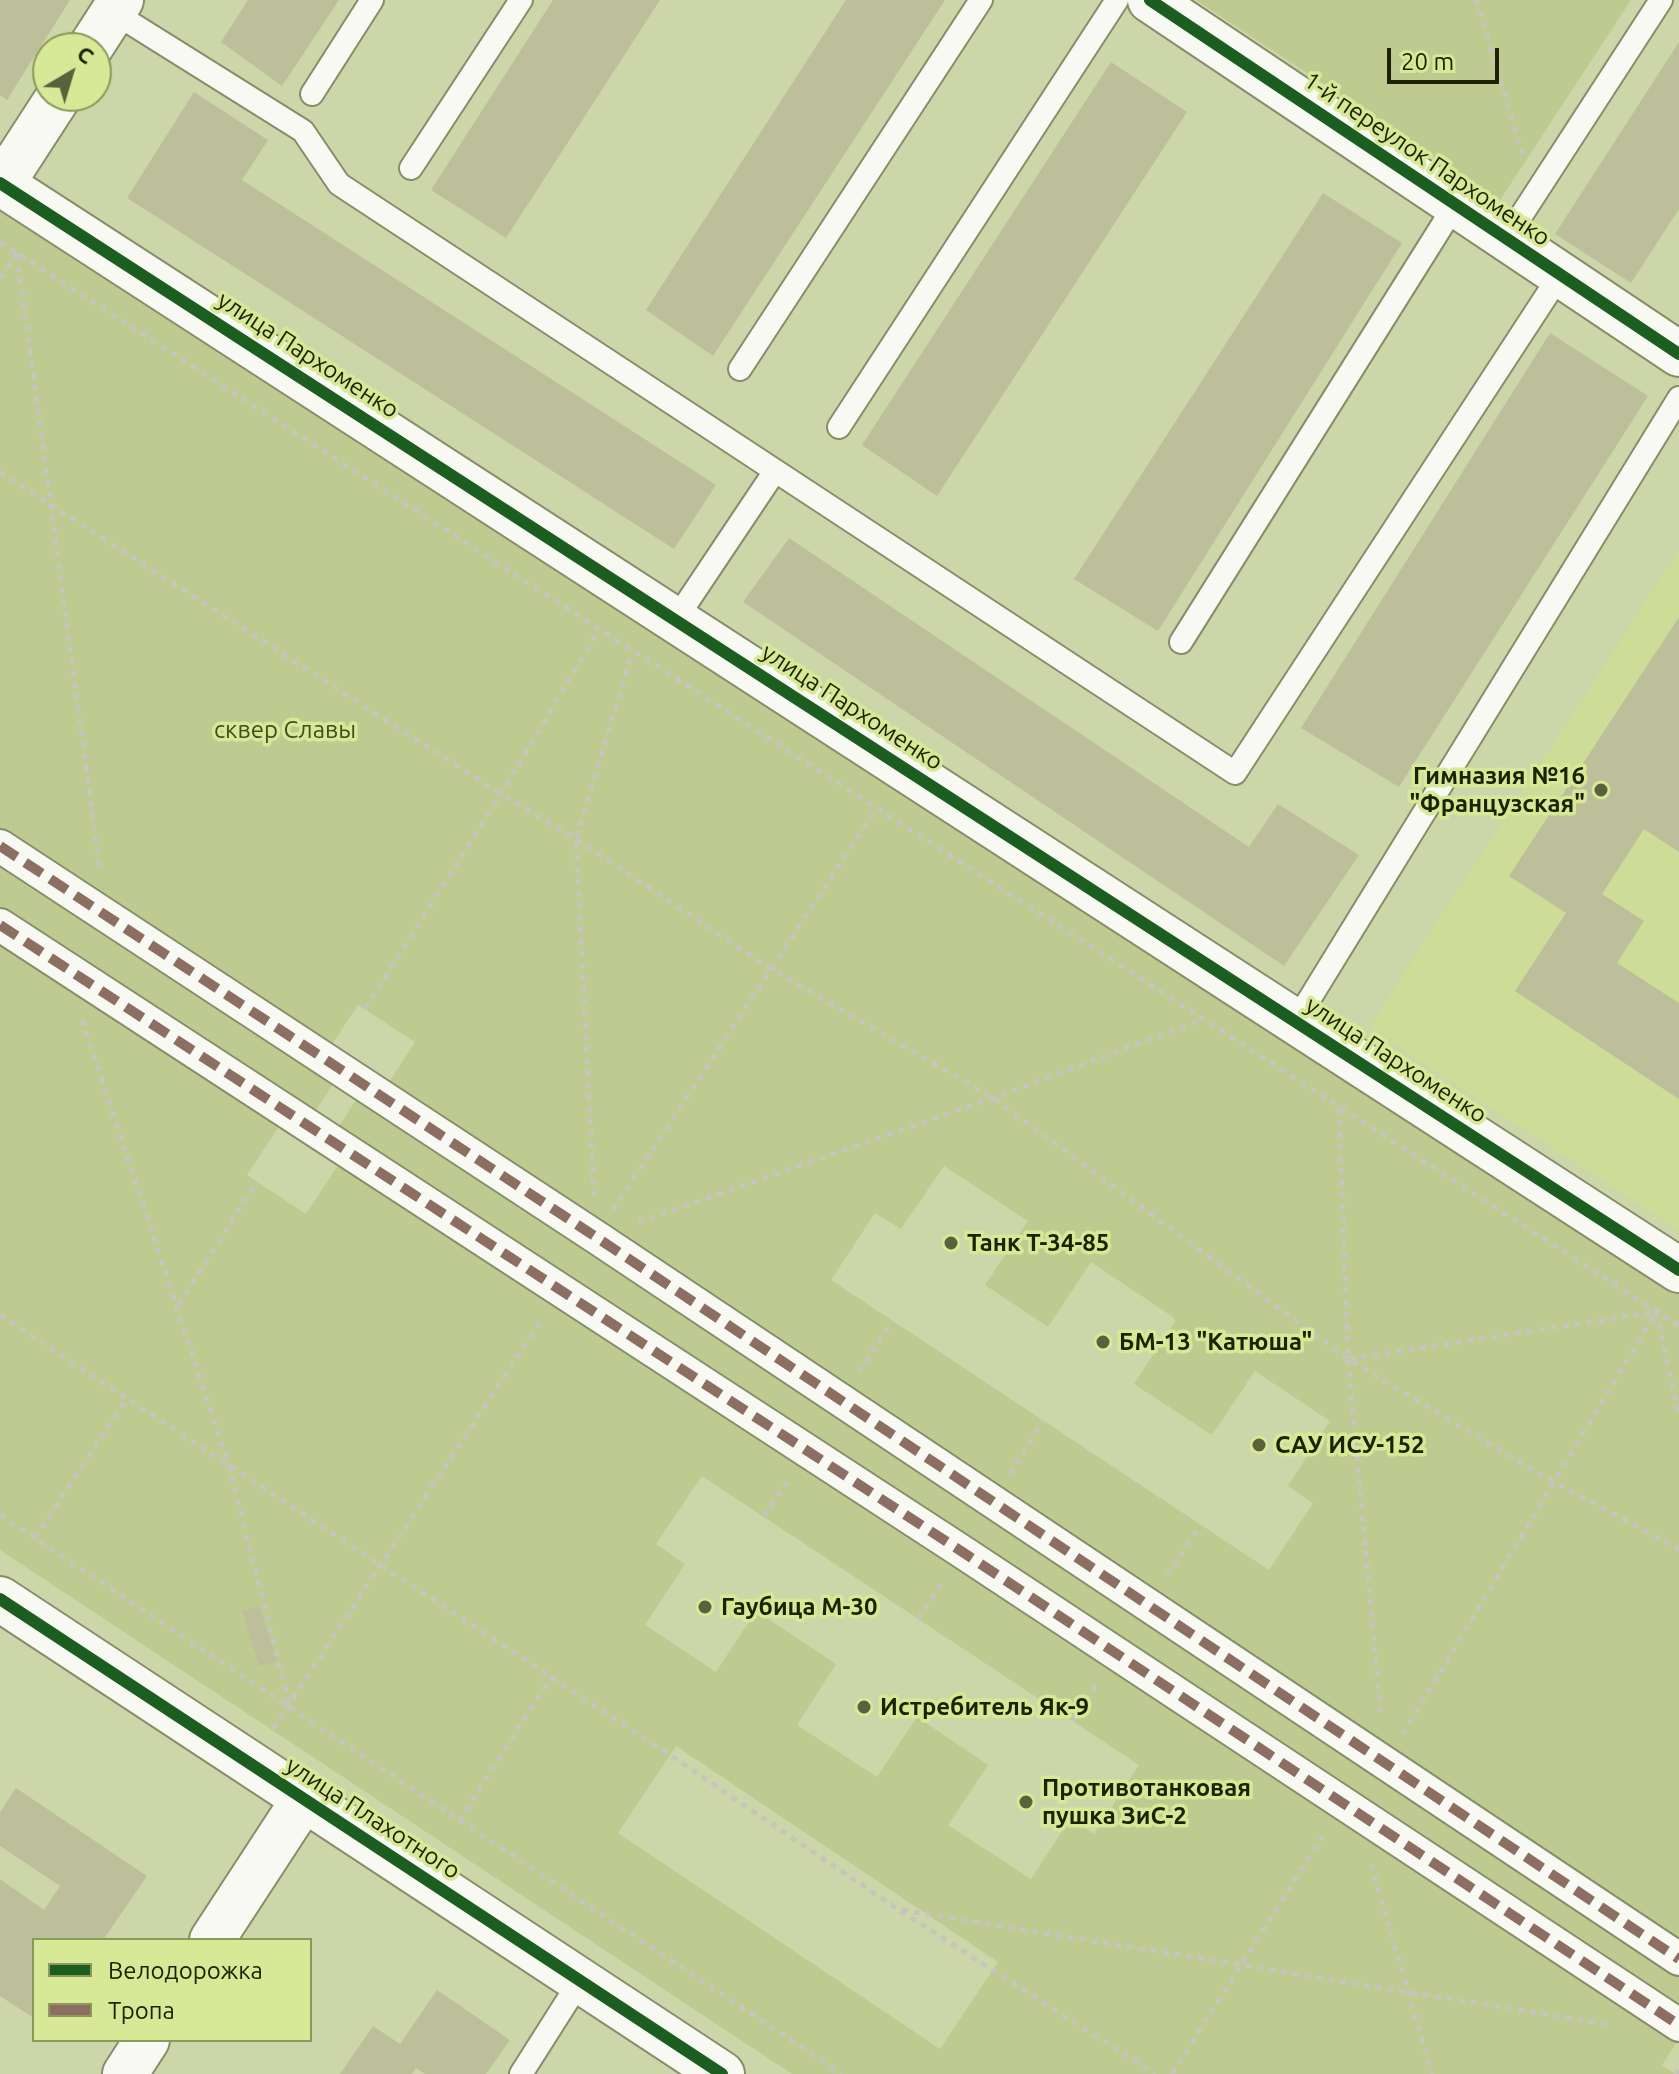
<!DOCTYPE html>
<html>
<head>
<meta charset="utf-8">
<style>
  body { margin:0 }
  #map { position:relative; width:1679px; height:2074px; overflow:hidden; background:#ccd6a9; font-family:Ubuntu,sans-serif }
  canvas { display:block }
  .legend { position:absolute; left:32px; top:1938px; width:280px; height:104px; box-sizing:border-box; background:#d7e897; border:2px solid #8d995b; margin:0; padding:10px 14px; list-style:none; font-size:24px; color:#1d2202 }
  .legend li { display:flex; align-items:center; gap:16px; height:40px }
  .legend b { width:40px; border:2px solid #8d995b }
  .north { position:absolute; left:32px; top:32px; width:80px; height:80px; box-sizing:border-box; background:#d7e897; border:2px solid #8d995b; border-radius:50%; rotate:38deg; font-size:22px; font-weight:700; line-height:32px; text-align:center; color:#1d2202 }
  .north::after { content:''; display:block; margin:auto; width:28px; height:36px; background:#5a613c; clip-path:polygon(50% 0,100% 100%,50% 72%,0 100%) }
  .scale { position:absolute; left:1387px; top:48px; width:112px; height:36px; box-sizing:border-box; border:4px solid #1d2202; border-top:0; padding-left:10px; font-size:24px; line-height:28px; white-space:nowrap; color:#1d2202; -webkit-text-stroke:6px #d7e897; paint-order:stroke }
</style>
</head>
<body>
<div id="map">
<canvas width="1679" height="2074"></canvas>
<ul class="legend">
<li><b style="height:10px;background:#1b5e20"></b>Велодорожка</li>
<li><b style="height:10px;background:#8d6e63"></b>Тропа</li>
</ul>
<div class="north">С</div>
<div class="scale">20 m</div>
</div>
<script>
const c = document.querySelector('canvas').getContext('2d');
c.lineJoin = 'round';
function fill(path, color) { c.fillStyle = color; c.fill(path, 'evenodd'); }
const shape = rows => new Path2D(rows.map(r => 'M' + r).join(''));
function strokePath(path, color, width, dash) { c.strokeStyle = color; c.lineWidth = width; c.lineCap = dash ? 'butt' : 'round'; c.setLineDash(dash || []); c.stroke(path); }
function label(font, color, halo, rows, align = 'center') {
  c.font = font + ' Ubuntu,sans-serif'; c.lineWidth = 7; c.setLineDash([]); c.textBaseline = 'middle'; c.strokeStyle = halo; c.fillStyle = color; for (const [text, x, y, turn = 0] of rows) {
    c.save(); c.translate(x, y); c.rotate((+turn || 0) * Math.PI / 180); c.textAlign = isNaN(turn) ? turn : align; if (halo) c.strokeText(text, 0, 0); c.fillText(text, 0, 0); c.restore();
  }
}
const built = shape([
  [1678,552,1679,552,1679,1231,1369,1027]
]);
const green = shape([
  [1196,0,1631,0,1500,200],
  [0,208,1679,1291,1679,2039,1662,2065,1675,2074,792,2074,0,1550],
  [358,1005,415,1042,372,1109,356,1100,335,1132,352,1144,306,1214,247,1175,293,1105,312,1116,333,1084,314,1071],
  [944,1166,1028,1221,985,1285,1048,1327,1091,1262,1173,1317,1175,1321,1134,1384,1212,1435,1255,1371,1330,1421,1288,1486,1313,1503,1269,1570,831,1280,875,1213,901,1229],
  [702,1476,1139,1765,1094,1834,1070,1819,1031,1879,948,1825,988,1765,917,1717,877,1777,797,1725,836,1664,756,1611,716,1672,645,1625,685,1564,656,1544],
  [676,1746,998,1962,940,2049,618,1833]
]);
const building = shape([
  [0,0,70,0,7,100,0,95],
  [248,0,339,0,282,86,221,42],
  [553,0,660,0,506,238,431,190],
  [846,0,945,0,713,356,646,310],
  [1679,42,1679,209,1631,283,1555,234],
  [1111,62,1187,112,937,496,862,445],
  [194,92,268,140,242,180,716,485,674,549,127,198],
  [1323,193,1402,243,1158,631,1074,579],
  [1550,333,1648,396,1399,787,1301,728],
  [789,538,1249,847,1278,804,1359,855,1284,966,743,602],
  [1679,617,1679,852,1644,829,1602,894,1644,921,1617,963,1679,1003,1679,1099,1515,991,1566,913,1509,876],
  [259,1606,277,1661,259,1666,242,1611],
  [16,1788,147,1876,103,1940,34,1940,34,2018,0,1996,0,1879,44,1910,60,1886,0,1846,0,1812],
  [437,1990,510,2040,486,2074,425,2074,416,2068,412,2074,340,2074,373,2026,400,2044]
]);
const path = shape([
  [1476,0,1523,156],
  [0,242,1679,1326],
  [17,254,100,871],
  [0,278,17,253],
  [0,472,501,794,576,839,771,969,993,1098,1348,1359,1552,1481,1679,1549],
  [365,1009,501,794,598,631],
  [82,1020,229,1466,289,1703],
  [1339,1108,1348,1359,1381,1717],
  [594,1196,576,839,632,653],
  [613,1210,877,808],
  [638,1222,993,1098,1201,1020],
  [179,1304,257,1182],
  [1656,1312,1679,1417],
  [0,1315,670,1755,899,1910,1155,2074],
  [1349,1359,1655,1312],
  [859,1372,892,1321],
  [1010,1474,1043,1421],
  [0,1515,842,2074],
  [764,1516,788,1480],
  [35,1538,127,1398],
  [1167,1576,1200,1525],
  [918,1619,943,1581],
  [1073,1721,1098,1682],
  [273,1729,542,1319],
  [1403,1734,1656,1312],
  [459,1821,552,1676],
  [1371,1864,1432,2074],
  [902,1910,1611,2025],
  [1172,2074,1326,1831],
  [1676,2074,1679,2070]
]);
const service = shape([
  [113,12,303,131,339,184,1235,773,1560,275],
  [312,94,372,0],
  [411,168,521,0],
  [1506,239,1661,0],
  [740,369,981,0],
  [839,427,1117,0],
  [676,619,775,471],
  [1181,642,1455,205],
  [1296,1021,1679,398],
  [521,2074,580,1981]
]);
const pedestrian = shape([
  [0,846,596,1237,1679,1959],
  [0,925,961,1551,1679,2025]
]);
const minor = shape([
  [1150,0,1679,354],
  [90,48,121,0],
  [2,184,59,96],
  [212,1940,304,1799],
  [125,2074,147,2040]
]);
const tertiary = shape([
  [0,183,1679,1270],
  [0,1599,722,2074]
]);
const quiet = shape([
  [0,846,596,1237,1679,1959],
  [0,925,961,1551,1679,2025]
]);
const cycleway = shape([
  [1150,0,1679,354],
  [0,183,1679,1270],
  [0,1599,722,2074]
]);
const markers = [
  [1601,790,8,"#5a613c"],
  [951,1243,8,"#5a613c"],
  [1103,1342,8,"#5a613c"],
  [1259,1445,8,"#5a613c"],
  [705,1607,8,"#5a613c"],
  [864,1707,8,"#5a613c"],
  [1026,1802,8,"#5a613c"]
];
const streetNames = [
  ["1-й переулок Пархоменко",1427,159,34],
  ["улица Пархоменко",308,355,33],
  ["улица Пархоменко",852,707,33],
  ["улица Пархоменко",1396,1060,33],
  ["улица Плахотного",373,1818,33]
];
const parkNames = [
  ["сквер Славы",285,730]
];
const poiNames = [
  ["Гимназия №16",1585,776,"right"],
  ["\"Французская\"",1585,804,"right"],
  ["Танк Т-34-85",967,1243],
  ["БМ-13 \"Катюша\"",1119,1342],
  ["САУ ИСУ-152",1275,1445],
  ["Гаубица М-30",721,1607],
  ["Истребитель Як-9",880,1707],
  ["Противотанковая",1042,1788],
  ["пушка ЗиС-2",1042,1816]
];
fill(built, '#cddc96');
fill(green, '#beca8f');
fill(building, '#bdbf9b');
strokePath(service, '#868d69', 26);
strokePath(pedestrian, '#868d69', 36);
strokePath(minor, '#868d69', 48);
strokePath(tertiary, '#868d69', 48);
strokePath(path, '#c4c6b9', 5, [6, 6]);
strokePath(service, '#f7f9f2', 22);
strokePath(pedestrian, '#f7f9f2', 32);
strokePath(minor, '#f7f9f2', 44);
strokePath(tertiary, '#f7f9f2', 44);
strokePath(quiet, '#8d6e63', 10, [20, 10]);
strokePath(cycleway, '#1b5e20', 12);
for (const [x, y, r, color] of markers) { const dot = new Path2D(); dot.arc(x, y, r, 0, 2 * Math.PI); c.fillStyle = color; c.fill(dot); strokePath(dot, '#d7e897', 3); }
label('24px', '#1d2202', '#d7e897', streetNames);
label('24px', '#444c1f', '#d7e897', parkNames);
label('bold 24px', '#1d2202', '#d7e897', poiNames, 'left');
</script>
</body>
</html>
